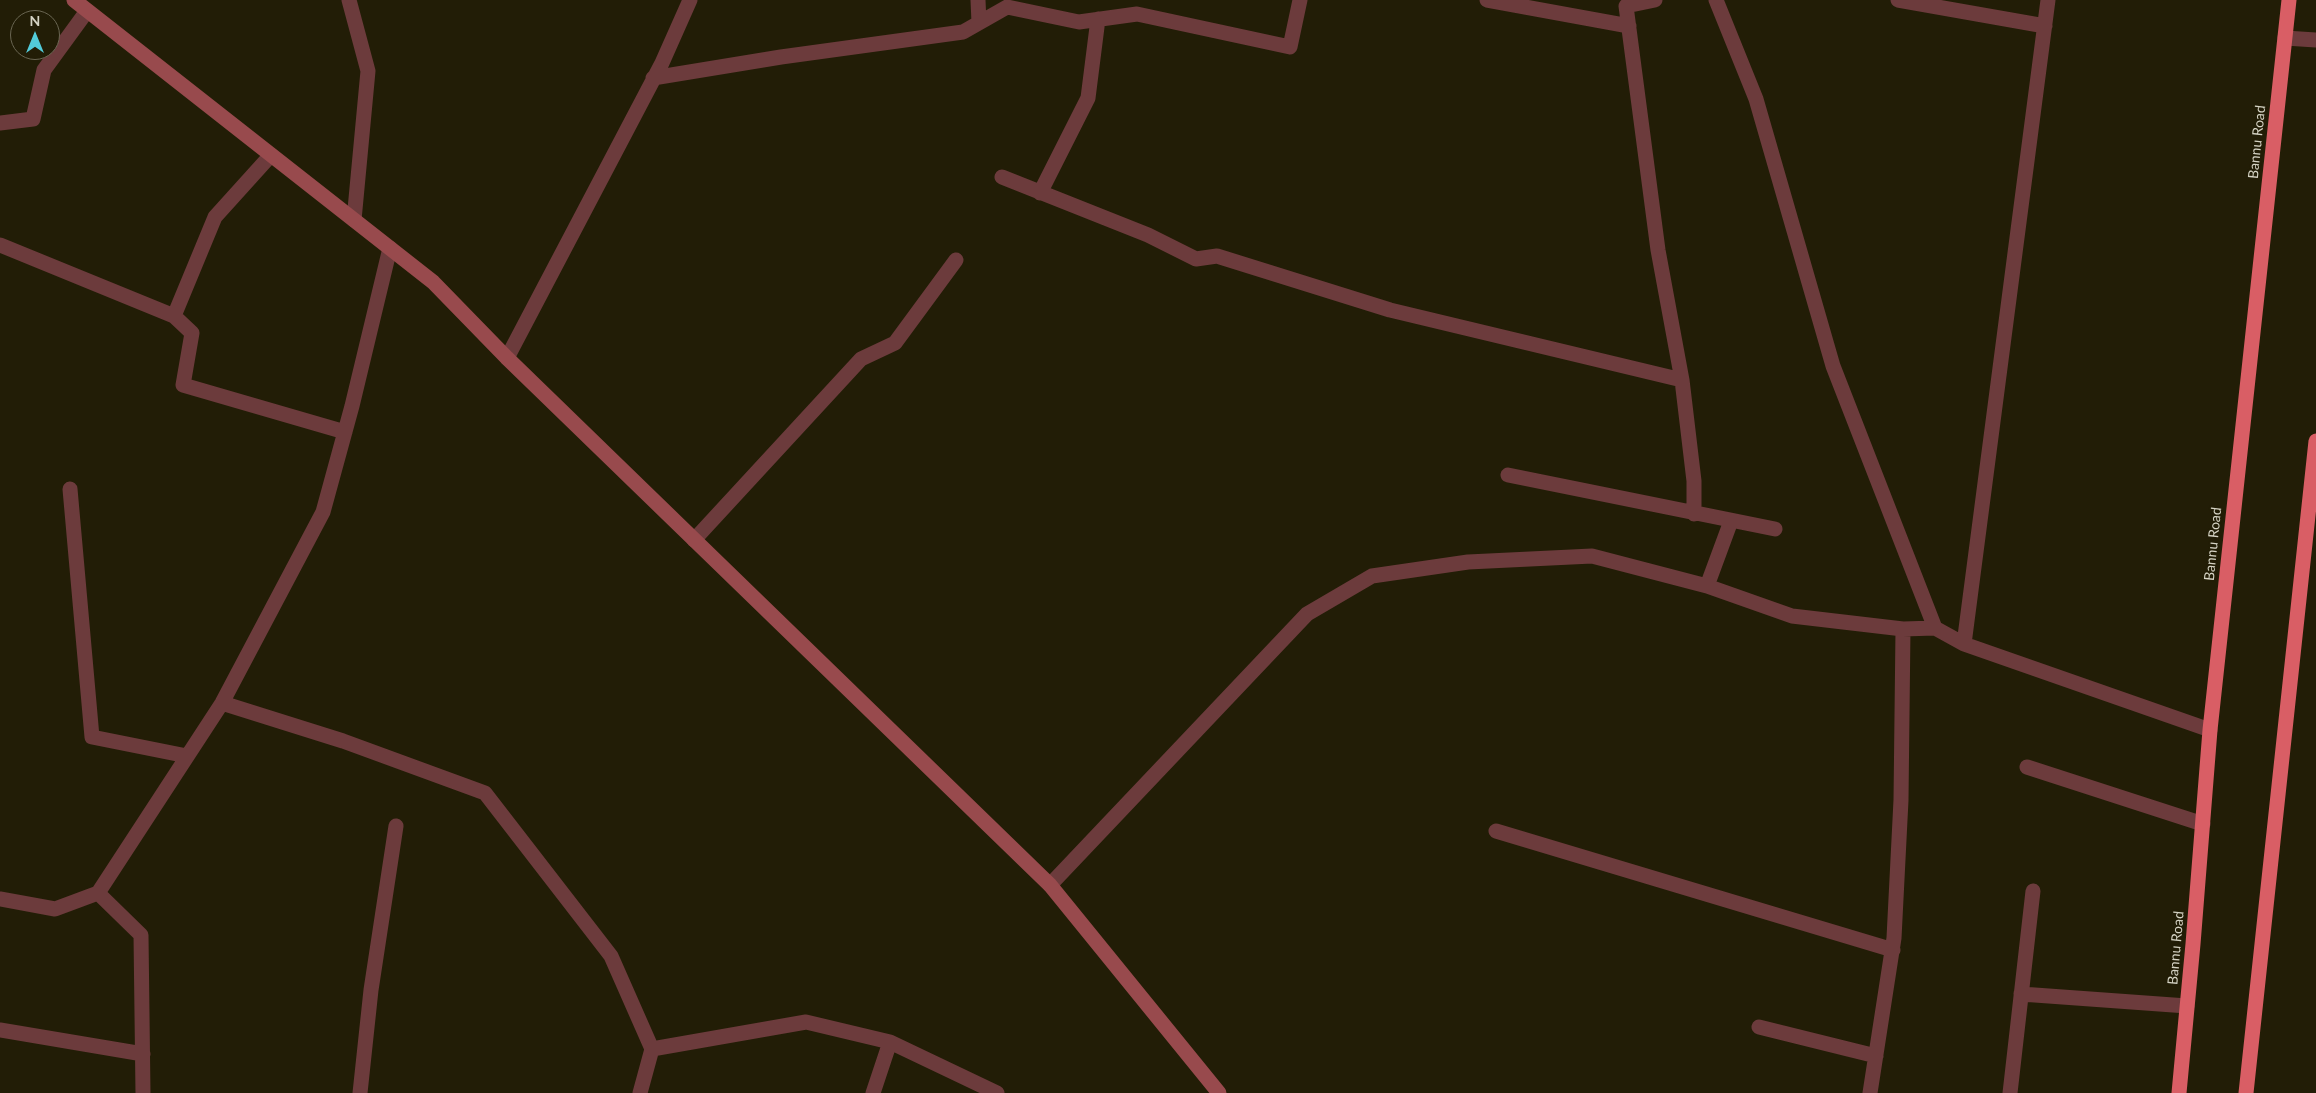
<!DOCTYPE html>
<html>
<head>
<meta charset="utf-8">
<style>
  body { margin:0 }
  #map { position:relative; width:2316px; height:1093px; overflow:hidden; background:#221d06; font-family:Lato,sans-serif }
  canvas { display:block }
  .north { position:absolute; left:10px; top:10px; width:50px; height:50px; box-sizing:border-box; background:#221d06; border:1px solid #6a6652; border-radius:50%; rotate:0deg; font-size:14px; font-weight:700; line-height:20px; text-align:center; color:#d5d3c4 }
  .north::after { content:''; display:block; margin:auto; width:18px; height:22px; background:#52cbd9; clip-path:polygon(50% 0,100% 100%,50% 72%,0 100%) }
</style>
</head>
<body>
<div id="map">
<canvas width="2316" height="1093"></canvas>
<div class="north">N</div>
</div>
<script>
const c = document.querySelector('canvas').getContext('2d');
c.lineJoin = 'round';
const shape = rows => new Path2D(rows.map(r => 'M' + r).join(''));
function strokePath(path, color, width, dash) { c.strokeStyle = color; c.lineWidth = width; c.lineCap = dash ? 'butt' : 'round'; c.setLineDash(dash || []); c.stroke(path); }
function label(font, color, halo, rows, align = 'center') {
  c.font = font + ' Lato,sans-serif'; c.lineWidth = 4; c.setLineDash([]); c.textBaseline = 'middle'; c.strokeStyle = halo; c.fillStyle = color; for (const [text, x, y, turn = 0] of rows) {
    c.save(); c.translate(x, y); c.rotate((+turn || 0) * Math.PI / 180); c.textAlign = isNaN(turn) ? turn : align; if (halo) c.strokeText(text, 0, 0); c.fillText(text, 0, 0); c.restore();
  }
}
const street = shape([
  [349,0,368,71,354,220],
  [978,0,979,23],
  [1487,0,1629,26],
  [1655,0,1626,6,1658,250,1682,380,1694,481,1694,514],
  [1716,0,1756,99,1833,366,1935,628],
  [1898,0,2045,26],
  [2285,38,2316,40],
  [653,78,781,57,963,32,1007,7,1079,22,1137,14,1290,47,1300,0],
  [0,123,33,119,44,70,87,11],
  [271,155,215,217,174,316,192,333,183,385,345,432],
  [1002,177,1148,235,1196,259,1217,256,1390,310,1682,380],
  [1040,193,1088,98,1098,19],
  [0,245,174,316],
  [507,358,662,63,690,0],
  [1508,475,1775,529],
  [70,489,92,737,187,756],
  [694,540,861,359,895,343,956,260],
  [1707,586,1731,521],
  [1964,644,2048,0],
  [222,703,343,741,485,793,611,956,652,1049,640,1093],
  [2027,767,2203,824],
  [1496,831,1893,950],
  [1050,885,1307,614,1372,576,1468,562,1592,556,1707,586,1792,616,1903,629,1935,628,1964,644,2210,730],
  [98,893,141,935,143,1093],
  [0,899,55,909,98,893,222,703,323,512,352,406,390,248],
  [2021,994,2187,1006],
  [1759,1027,1876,1056],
  [0,1030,143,1054],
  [652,1049,806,1022,890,1042,997,1093],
  [360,1093,371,990,396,826],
  [873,1093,890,1042],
  [1870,1093,1894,938,1901,800,1903,629],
  [2010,1093,2033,891]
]);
const secondary = shape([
  [74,0,433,282,507,358,1050,885,1219,1093]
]);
const highway = shape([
  [2179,1093,2193,944,2210,730,2289,0],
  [2246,1093,2316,441]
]);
const streetNames = [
  ["Bannu Road",2257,142,-84],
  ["Bannu Road",2213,544,-84],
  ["Bannu Road",2176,948,-85]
];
strokePath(street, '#6c3b3c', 15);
strokePath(secondary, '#984a4d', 15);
strokePath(highway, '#d95e65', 15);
label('14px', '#d5d3c4', '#221d06', streetNames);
</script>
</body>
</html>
